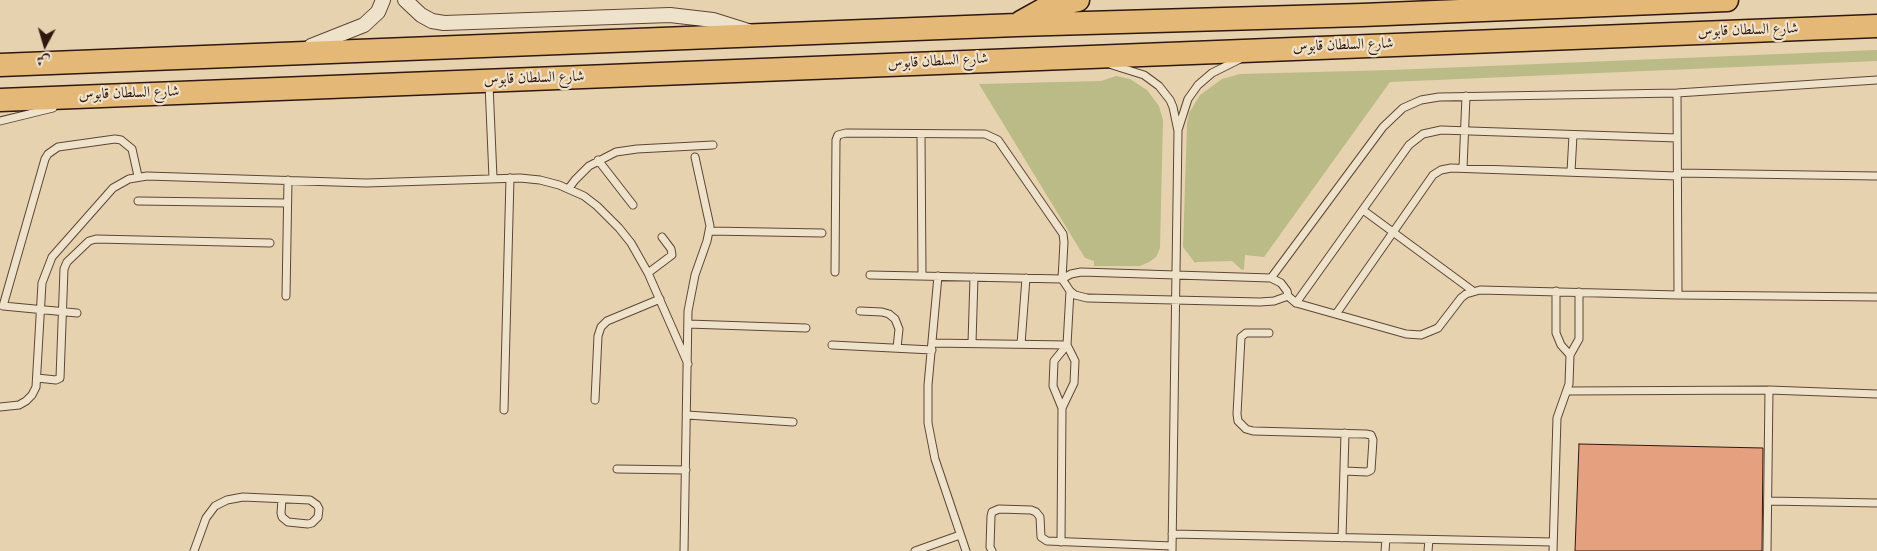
<!DOCTYPE html>
<html>
<head>
<meta charset="utf-8">
<style>
  body { margin:0 }
  #map { position:relative; width:1877px; height:551px; overflow:hidden; background:#e7d2af; font-family:"IM FELL Double Pica",Amiri,serif }
  canvas { display:block }
  .north { position:absolute; left:20px; top:20px; width:50px; height:50px; -webkit-text-stroke:4px #efe2cb; paint-order:stroke; rotate:186deg; font-size:14px; font-weight:700; line-height:20px; text-align:center; color:#30180e }
  .north::after { content:''; display:block; margin:auto; width:18px; height:22px; background:#30180e; clip-path:polygon(50% 0,100% 100%,50% 72%,0 100%) }
</style>
</head>
<body>
<div id="map">
<canvas width="1877" height="551"></canvas>
<div class="north">ش</div>
</div>
<script>
const c = document.querySelector('canvas').getContext('2d');
c.lineJoin = 'round';
function fill(path, color) { c.fillStyle = color; c.fill(path, 'evenodd'); }
const shape = rows => new Path2D(rows.map(r => 'M' + r).join(''));
function strokePath(path, color, width, dash) { c.strokeStyle = color; c.lineWidth = width; c.lineCap = dash ? 'butt' : 'round'; c.setLineDash(dash || []); c.stroke(path); }
function label(font, color, halo, rows, align = 'center') {
  c.font = font + ' "IM FELL Double Pica",Amiri,serif'; c.lineWidth = 4.5; c.setLineDash([]); c.textBaseline = 'middle'; c.strokeStyle = halo; c.fillStyle = color; for (const [text, x, y, turn = 0] of rows) {
    c.save(); c.translate(x, y); c.rotate((+turn || 0) * Math.PI / 180); c.textAlign = isNaN(turn) ? turn : align; if (halo) c.strokeText(text, 0, 0); c.fillText(text, 0, 0); c.restore();
  }
}
const green = shape([
  [1877,50,1877,61,1390,82,1264,257,1245,255,1244,269,1242,270,1232,261,1197,262,1195,263,1183,247,1187,124,1189,113,1200,95,1222,79,1240,74,1391,70],
  [1116,76,1130,79,1147,90,1159,106,1163,120,1160,248,1156,257,1149,262,1140,266,1094,266,1094,261,1085,258,979,84,1101,81]
]);
const building = shape([
  [1579,444,1763,448,1762,551,1575,551,1579,444]
]);
const service = shape([
  [1112,65,1144,75,1159,86,1170,100,1173,107,1178,131,1172,551],
  [489,84,493,178],
  [1677,93,1678,295],
  [0,121,53,108],
  [1178,130,1188,99,1198,85,1212,73,1240,59],
  [921,134,922,276],
  [598,160,633,205],
  [1463,168,1466,96],
  [1571,172,1573,135],
  [1677,173,1877,176],
  [569,188,575,180,589,166,616,152,637,149,713,145],
  [138,201,287,203],
  [1363,210,1473,291],
  [710,231,822,233],
  [835,272,836,140,838,135,846,133,985,134,998,140,1063,234,1064,242,1062,279,1070,291,1075,295,1087,298,1260,302,1274,301,1288,296],
  [648,273,672,255,671,249,662,237],
  [870,275,1062,279,1071,274,1081,272,1271,278,1281,283,1287,291,1288,296,1296,303,1406,334,1421,335,1438,328,1461,298,1466,294,1480,290,1678,295,1877,297],
  [938,276,928,385,928,423,935,459,966,551],
  [1271,278,1383,127,1403,108,1421,100,1439,97,1677,93,1877,80],
  [1556,291,1556,333,1561,345,1570,355],
  [286,296,288,180],
  [1296,303,1409,145,1423,134,1441,130,1677,138],
  [860,311,882,312,889,314,895,319,899,329,897,348],
  [77,313,3,306,45,159,48,154,58,147,115,139,121,140,132,149,138,176],
  [1336,314,1433,175,1441,170,1451,168,1677,176],
  [688,324,806,328],
  [1269,333,1246,333,1241,337,1237,414,1238,421,1246,429,1253,431,1366,434,1371,435,1373,440,1371,470,1367,472,1344,471],
  [932,343,1067,345],
  [972,343,974,277],
  [1021,344,1026,278],
  [832,345,932,350],
  [37,378,56,380,60,378,64,269,67,262,89,241,96,239,270,243],
  [1567,391,1769,390,1877,394],
  [595,400,598,336,601,327,607,321,660,299],
  [0,407,19,405,26,401,32,395,36,387,42,283,52,257,113,188,129,179,147,176,366,183,520,178,540,180,559,185,584,196,597,206,619,228,631,243,648,273,688,364],
  [1062,408,1074,383,1075,361,1067,345,1070,291],
  [504,410,510,178],
  [687,415,793,422],
  [617,469,686,470],
  [1768,501,1877,503],
  [1172,534,1553,542],
  [1342,538,1345,433],
  [1061,542,1062,408,1053,386,1054,361,1067,345],
  [194,551,206,518,215,506,227,500,243,497,310,500,317,505,319,509,318,517,312,523,308,524,288,522,282,517,281,513,282,499],
  [684,551,688,311,695,275,707,241,710,226,695,157],
  [915,551,960,535],
  [992,551,990,547,991,516,992,512,999,509,1031,510,1036,512,1040,517,1041,537,1047,541,1172,546],
  [1385,551,1386,539],
  [1428,551,1429,540],
  [1553,551,1557,418,1569,384,1570,355,1579,339,1579,292],
  [1767,551,1769,390]
]);
const minor = shape([
  [405,0,421,15,432,21,444,23,670,15,713,20,748,31],
  [311,46,364,25,378,12,383,0]
]);
const trunk = shape([
  [1021,22,1048,7,1078,0],
  [0,65,1017,25,1362,15,1727,0],
  [0,100,1877,26]
]);
const streetNames = [
  ["شارع السلطان قابوس",1748,31,-2],
  ["شارع السلطان قابوس",1343,46,-2],
  ["شارع السلطان قابوس",938,62,-3],
  ["شارع السلطان قابوس",534,79,-2],
  ["شارع السلطان قابوس",129,94,-2]
];
fill(green, '#babb87');
fill(building, '#e4a07f');
strokePath(building, '#30180e', 1);
strokePath(service, '#5e4636', 9);
strokePath(minor, '#5e4636', 16);
strokePath(trunk, '#30180e', 25);
strokePath(service, '#efe2cb', 7);
strokePath(minor, '#efe2cb', 14);
strokePath(trunk, '#e4b978', 22);
label('15px', '#30180e', '#efe2cb', streetNames);
</script>
</body>
</html>
